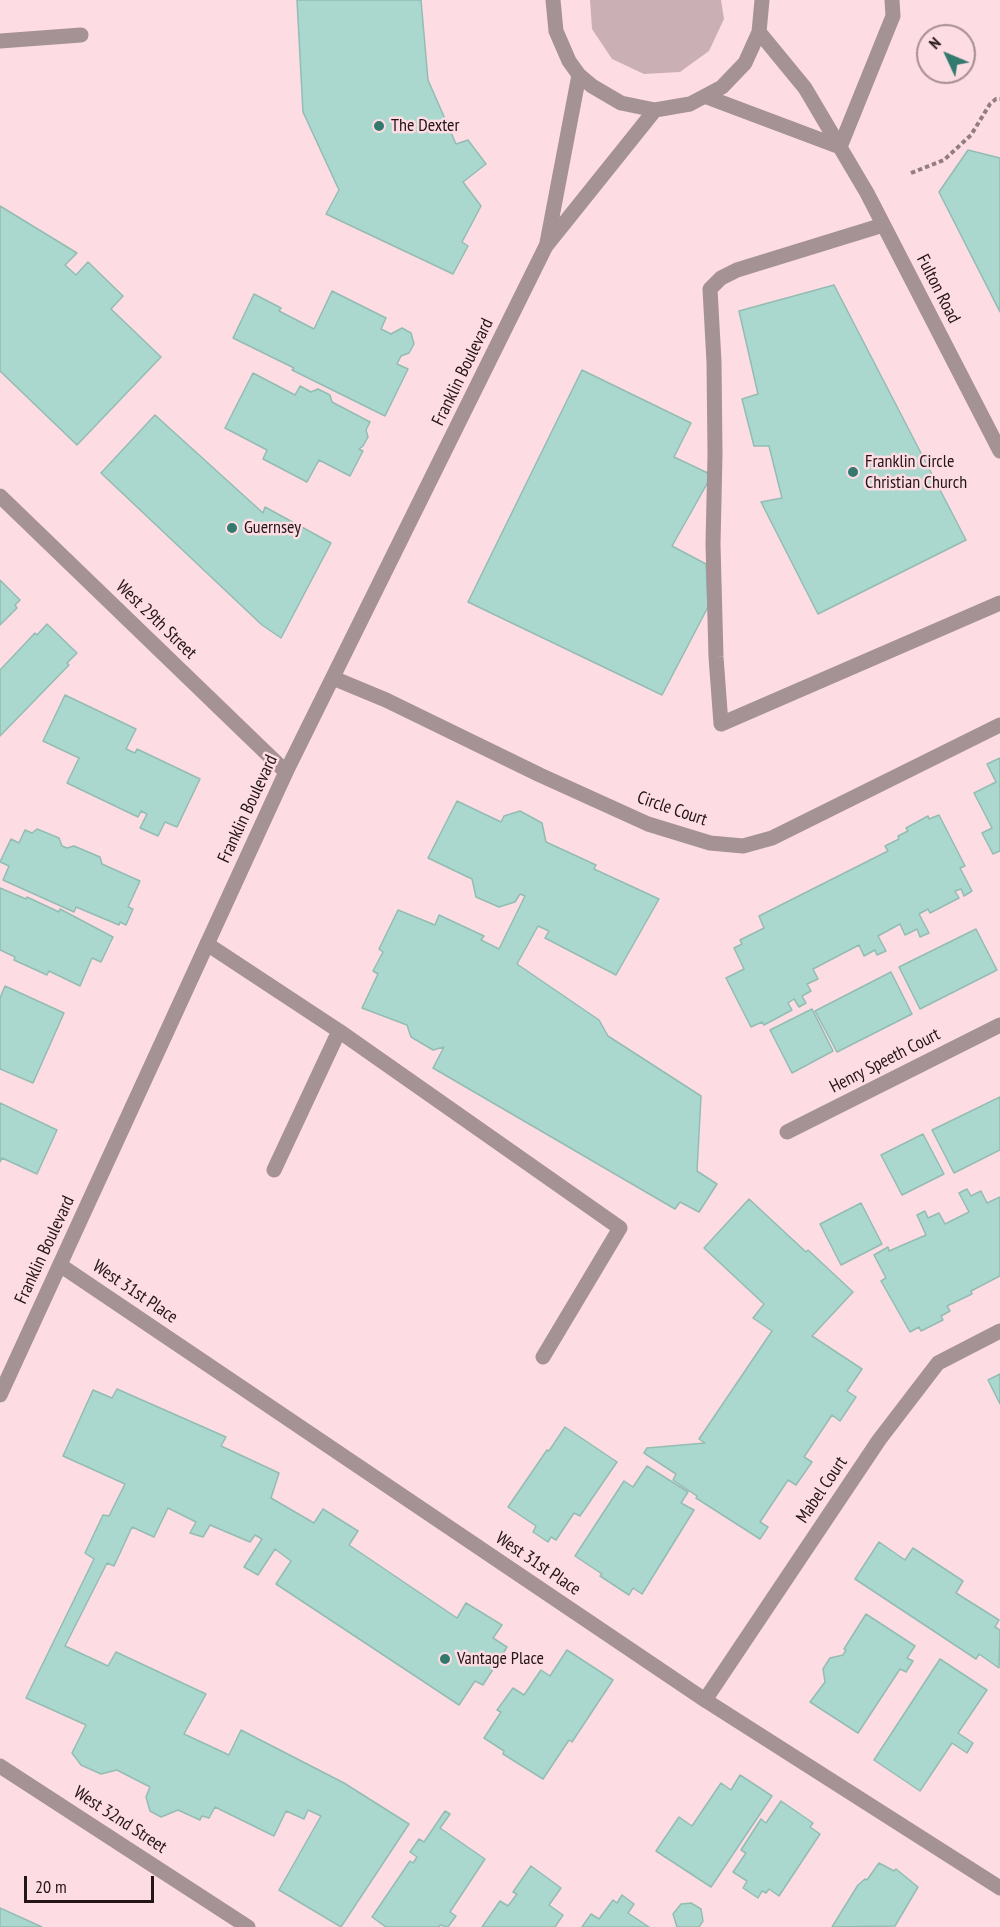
<!DOCTYPE html>
<html>
<head>
<meta charset="utf-8">
<style>
  body { margin:0 }
  #map { position:relative; width:1000px; height:1927px; overflow:hidden; background:#fddde3; font-family:"PT Sans Narrow",sans-serif }
  canvas { display:block }
  .north { position:absolute; left:916px; top:24px; width:60px; height:60px; box-sizing:border-box; background:#fddde3; border:2px solid #a68d92; border-radius:50%; rotate:314deg; font-size:16px; font-weight:700; line-height:24px; text-align:center; color:#231518 }
  .north::after { content:''; display:block; margin:auto; width:21px; height:27px; background:#34796d; clip-path:polygon(50% 0,100% 100%,50% 72%,0 100%) }
  .scale { position:absolute; left:24px; top:1876px; width:130px; height:27px; box-sizing:border-box; border:3px solid #231518; border-top:0; padding-left:8px; font-size:18px; line-height:21px; white-space:nowrap; color:#231518; -webkit-text-stroke:4px #fddde3; paint-order:stroke }
</style>
</head>
<body>
<div id="map">
<canvas width="1000" height="1927"></canvas>
<div class="north">N</div>
<div class="scale">20 m</div>
</div>
<script>
const c = document.querySelector('canvas').getContext('2d');
c.lineJoin = 'round';
function fill(path, color) { c.fillStyle = color; c.fill(path, 'evenodd'); }
const shape = rows => new Path2D(rows.map(r => 'M' + r).join(''));
function strokePath(path, color, width, dash) { c.strokeStyle = color; c.lineWidth = width; c.lineCap = dash ? 'butt' : 'round'; c.setLineDash(dash || []); c.stroke(path); }
function label(font, color, halo, rows, align = 'center') {
  c.font = font + ' "PT Sans Narrow",sans-serif'; c.lineWidth = 5; c.setLineDash([]); c.textBaseline = 'middle'; c.strokeStyle = halo; c.fillStyle = color; for (const [text, x, y, turn = 0] of rows) {
    c.save(); c.translate(x, y); c.rotate((+turn || 0) * Math.PI / 180); c.textAlign = isNaN(turn) ? turn : align; if (halo) c.strokeText(text, 0, 0); c.fillText(text, 0, 0); c.restore();
  }
}
const green = shape([
  [590,0,721,0,724,19,709,51,680,72,644,74,612,59,592,29]
]);
const building = shape([
  [297,0,421,0,428,80,456,144,468,140,486,164,463,182,481,206,462,242,468,246,453,274,326,214,339,190,303,112,297,0],
  [968,150,1000,158,1000,312,939,192,968,150],
  [0,206,77,253,65,265,76,275,88,262,123,296,111,309,161,357,77,445,0,371,0,206],
  [834,285,966,540,818,614,761,502,782,498,769,446,754,446,742,399,758,394,739,311,834,285],
  [332,291,386,318,381,329,391,334,402,328,411,333,414,344,409,353,401,356,397,364,408,369,385,416,292,370,294,368,233,338,254,294,281,308,279,311,314,329,332,291],
  [582,370,691,423,674,457,712,475,672,546,706,564,708,607,662,695,468,602,582,370],
  [253,373,295,395,300,386,311,392,318,389,330,395,332,402,370,422,366,430,368,437,363,446,359,449,363,451,350,476,319,460,307,482,263,459,267,450,225,428,253,373],
  [155,415,263,513,265,507,331,543,281,638,262,625,101,473,155,415],
  [0,580,20,600,15,605,17,608,0,625,0,580],
  [47,624,77,653,67,663,69,665,0,736,0,670,35,633,37,635,47,624],
  [65,695,136,729,126,749,135,753,137,749,200,779,177,827,165,822,158,836,140,828,147,814,141,811,138,817,67,783,79,758,43,741,65,695],
  [1000,758,1000,851,993,854,982,833,992,828,974,793,996,782,987,764,1000,758],
  [457,801,501,822,504,816,520,811,542,823,546,842,596,865,594,869,659,899,616,975,545,938,549,931,538,926,517,964,599,1020,608,1036,701,1096,697,1171,717,1184,699,1212,680,1202,675,1209,433,1068,444,1047,433,1050,411,1037,407,1025,362,1008,378,974,373,971,383,952,379,949,398,910,435,925,439,915,484,936,481,940,499,949,525,896,520,894,515,902,499,907,476,897,472,879,428,858,457,801],
  [939,815,965,866,960,868,972,891,964,896,961,889,955,891,959,898,930,913,928,909,919,914,929,933,920,937,917,929,905,935,900,924,878,936,886,951,877,955,875,950,864,956,859,945,813,969,818,979,807,984,811,991,802,996,806,1003,799,1007,794,999,788,1003,792,1010,764,1025,762,1022,751,1027,726,978,744,969,734,948,742,944,740,940,764,928,759,916,888,851,885,846,899,839,898,836,908,831,906,828,928,816,929,819,939,815],
  [37,829,59,838,62,846,67,848,74,846,100,857,102,864,140,881,128,907,133,909,126,925,120,922,119,925,76,907,74,912,3,880,9,866,0,862,11,839,19,843,25,830,32,833,37,829],
  [0,888,26,899,27,897,59,912,60,909,113,937,101,962,92,958,80,986,49,971,47,975,14,960,15,957,0,950,0,888],
  [976,929,997,970,920,1009,899,967,976,929],
  [891,972,912,1014,837,1052,815,1011,891,972],
  [5,986,64,1013,33,1083,0,1069,0,998,5,986],
  [812,1009,833,1051,792,1073,770,1030,812,1009],
  [1000,1097,1000,1150,954,1173,932,1130,1000,1097],
  [0,1103,57,1130,37,1174,2,1158,0,1162,0,1103],
  [923,1134,944,1174,902,1195,881,1155,923,1134],
  [967,1189,971,1196,981,1191,987,1203,1000,1197,1000,1276,971,1291,972,1294,947,1306,950,1311,941,1316,943,1320,921,1331,919,1327,910,1332,881,1281,886,1278,874,1255,888,1247,889,1251,926,1235,917,1215,925,1211,928,1218,939,1213,945,1224,969,1212,959,1193,967,1189],
  [749,1199,806,1252,808,1250,853,1292,812,1336,862,1369,847,1391,856,1397,840,1421,832,1415,804,1457,812,1462,796,1485,788,1480,760,1522,768,1527,760,1539,696,1498,697,1496,673,1480,676,1474,644,1453,647,1448,705,1443,699,1439,772,1331,753,1318,764,1304,704,1248,749,1199],
  [861,1203,882,1244,841,1265,820,1224,861,1203],
  [1000,1374,1000,1404,988,1380,1000,1374],
  [117,1389,226,1437,221,1446,279,1473,271,1498,314,1523,323,1509,358,1531,349,1545,457,1618,466,1603,502,1625,493,1638,507,1647,483,1685,475,1681,459,1705,276,1584,291,1561,275,1549,258,1575,244,1567,262,1539,255,1535,250,1542,210,1525,203,1537,190,1533,196,1522,168,1508,154,1537,132,1527,114,1566,107,1563,65,1646,108,1666,116,1652,206,1694,184,1734,229,1755,241,1730,344,1783,409,1824,341,1927,279,1890,321,1816,308,1810,304,1819,286,1811,274,1836,215,1807,209,1818,202,1816,200,1820,178,1810,161,1817,150,1811,146,1797,150,1787,117,1770,101,1774,81,1765,72,1753,86,1725,26,1698,94,1559,85,1553,103,1515,109,1516,125,1484,63,1456,93,1390,112,1398,117,1389],
  [565,1427,617,1462,580,1516,574,1513,556,1540,551,1537,548,1542,533,1532,536,1526,508,1507,547,1450,549,1451,565,1427],
  [647,1466,688,1492,681,1503,694,1510,642,1594,633,1588,629,1595,600,1576,602,1574,575,1556,624,1481,633,1487,647,1466],
  [879,1542,905,1560,913,1548,963,1581,956,1593,999,1620,995,1627,1000,1630,999,1668,979,1654,976,1659,855,1579,879,1542],
  [866,1614,915,1646,907,1658,913,1661,906,1672,900,1669,858,1733,810,1702,825,1682,823,1669,830,1658,843,1655,846,1650,844,1649,866,1614],
  [567,1650,613,1680,572,1742,569,1740,543,1779,503,1754,504,1751,484,1738,501,1712,497,1710,513,1688,524,1695,541,1670,550,1676,567,1650],
  [940,1659,987,1690,958,1733,973,1743,967,1753,952,1743,920,1791,874,1760,940,1659],
  [740,1775,772,1796,711,1887,656,1851,679,1817,692,1826,721,1783,731,1790,740,1775],
  [781,1801,813,1823,810,1827,820,1834,779,1896,769,1889,766,1893,762,1891,758,1898,743,1888,747,1881,733,1872,746,1853,741,1850,761,1819,766,1823,781,1801],
  [445,1811,450,1814,440,1828,485,1859,450,1912,456,1916,448,1927,440,1925,439,1927,386,1927,372,1917,410,1861,413,1863,417,1857,410,1852,419,1839,424,1842,445,1811],
  [879,1863,894,1871,896,1869,918,1887,895,1926,832,1927,858,1885,865,1879,867,1880,879,1863],
  [531,1866,561,1888,549,1905,563,1915,555,1927,482,1927,500,1901,508,1906,517,1894,513,1892,531,1866],
  [622,1895,634,1904,628,1913,649,1927,582,1927,591,1914,599,1919,613,1900,617,1903,622,1895],
  [691,1903,701,1909,703,1921,699,1927,677,1927,673,1914,681,1904,691,1903],
  [0,1908,42,1927,0,1927,0,1908]
]);
const path = shape([
  [911,173,944,160,971,135,990,104,996,99,1000,99]
]);
const service = shape([
  [840,147,893,16,892,0],
  [883,225,737,270,721,278,710,289,714,362,715,454,713,544,716,657,721,724,1000,603],
  [333,678,386,700,540,775,648,824,710,843,743,846,772,838,1000,725],
  [207,944,339,1031,620,1228,543,1357],
  [274,1170,339,1031],
  [705,1700,879,1440,938,1363,1000,1331]
]);
const minor = shape([
  [0,41,81,35],
  [0,496,286,772],
  [787,1132,1000,1025],
  [60,1265,705,1700,1000,1888],
  [0,1766,248,1927]
]);
const tertiary = shape([
  [553,0,556,31,569,61,579,75,592,86,621,103,655,110,690,104,722,87,745,63,759,32,762,0],
  [759,32,805,88,867,193,1000,451],
  [707,97,840,147],
  [547,243,579,75],
  [0,1395,286,772,546,246,655,110]
]);
const markers = [
  [379,126,6,"#34796d"],
  [853,472,6,"#34796d"],
  [232,528,6,"#34796d"],
  [445,1659,6,"#34796d"]
];
const poiNames = [
  ["The Dexter",391,126],
  ["Franklin Circle",865,462],
  ["Christian Church",865,483],
  ["Guernsey",244,528],
  ["Vantage Place",457,1659]
];
const streetNames = [
  ["Fulton Road",938,289,63],
  ["Franklin Boulevard",463,372,-64],
  ["West 29th Street",156,620,44],
  ["Franklin Boulevard",248,809,-65],
  ["Circle Court",672,809,19],
  ["Henry Speeth Court",885,1061,-27],
  ["Franklin Boulevard",45,1250,-65],
  ["West 31st Place",135,1292,34],
  ["Mabel Court",822,1490,-56],
  ["West 31st Place",538,1564,34],
  ["West 32nd Street",120,1820,33]
];
fill(green, '#cab0b5');
fill(building, '#abd8ce');
strokePath(building, '#93bcb3', 1.5);
strokePath(path, '#947d81', 4, [4.5, 3]);
strokePath(service, '#a49295', 15);
strokePath(minor, '#a49295', 15);
strokePath(tertiary, '#a49295', 15);
for (const [x, y, r, color] of markers) { const dot = new Path2D(); dot.arc(x, y, r, 0, 2 * Math.PI); c.fillStyle = color; c.fill(dot); strokePath(dot, '#fddde3', 2); }
label('18px', '#231518', '#fddde3', poiNames, 'left');
label('18px', '#231518', '#fddde3', streetNames);
</script>
</body>
</html>
